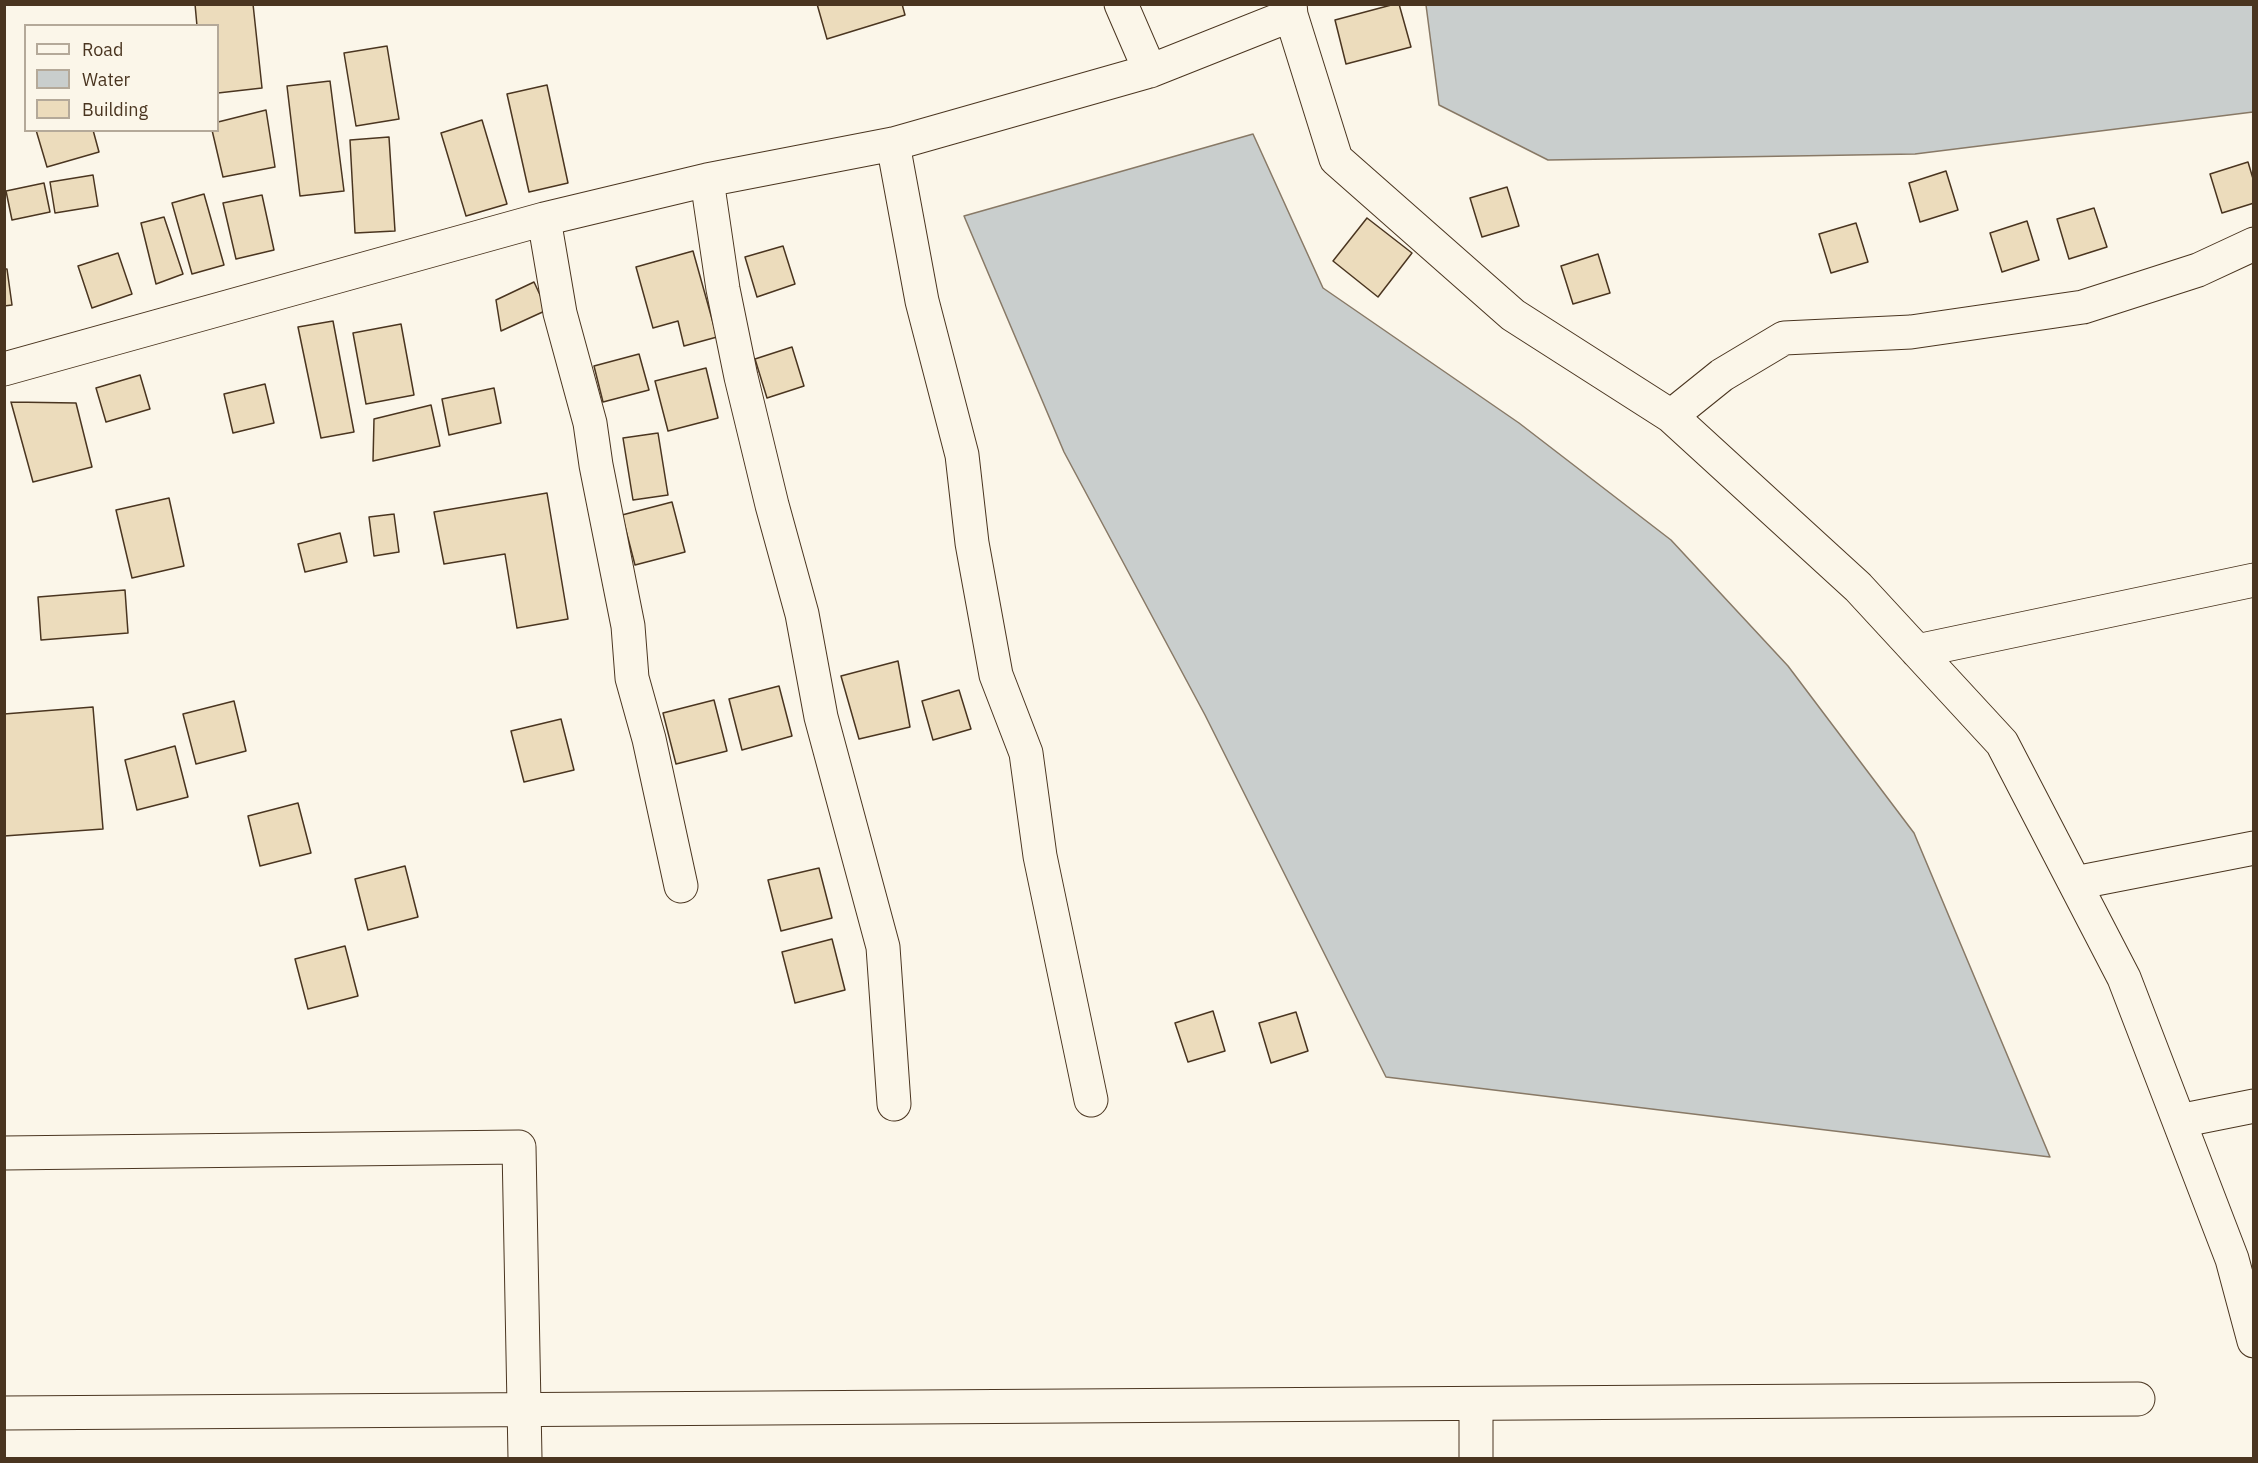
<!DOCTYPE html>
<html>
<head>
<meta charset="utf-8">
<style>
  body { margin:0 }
  #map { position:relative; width:2258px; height:1463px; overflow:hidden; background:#fbf6e9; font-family:"IBM Plex Sans",sans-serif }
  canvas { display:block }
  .frame { position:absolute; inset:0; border:6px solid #4a3520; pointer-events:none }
  .legend { position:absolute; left:24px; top:24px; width:195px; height:108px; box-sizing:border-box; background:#fbf6e9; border:2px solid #b4a999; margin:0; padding:8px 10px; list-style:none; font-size:18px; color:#4a3520 }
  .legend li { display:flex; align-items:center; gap:12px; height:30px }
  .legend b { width:30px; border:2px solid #b4a999 }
</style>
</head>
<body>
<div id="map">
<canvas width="2258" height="1463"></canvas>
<div class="frame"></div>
<ul class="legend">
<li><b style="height:8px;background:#fbf6e9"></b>Road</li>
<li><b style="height:16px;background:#c9cecd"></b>Water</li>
<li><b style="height:16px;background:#ecdcbc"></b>Building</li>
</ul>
</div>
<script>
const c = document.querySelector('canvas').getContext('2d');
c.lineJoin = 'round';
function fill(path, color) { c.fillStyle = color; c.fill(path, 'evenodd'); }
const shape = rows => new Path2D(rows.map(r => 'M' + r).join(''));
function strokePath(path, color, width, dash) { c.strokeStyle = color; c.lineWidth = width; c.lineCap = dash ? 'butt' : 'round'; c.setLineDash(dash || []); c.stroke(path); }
const water = shape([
  [1426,5,2253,5,2253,112,1915,154,1548,160,1439,105,1426,5],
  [1253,134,1323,288,1519,423,1671,540,1788,666,1914,833,2050,1157,1386,1077,1205,715,1064,452,964,216,1253,134]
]);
const building = shape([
  [195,4,253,4,262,88,218,93,218,26,197,26,195,4],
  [817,4,902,4,905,15,827,39,817,4],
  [1395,4,1399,4,1411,47,1346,64,1335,20,1395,4],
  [387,46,399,119,356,126,344,53,387,46],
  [330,81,344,191,300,196,287,86,330,81],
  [547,85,568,183,529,192,507,94,547,85],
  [266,110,275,167,223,177,212,130,218,130,218,122,266,110],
  [482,120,507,204,466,216,441,133,482,120],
  [36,130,93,130,99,152,47,167,36,130],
  [389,137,395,231,355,233,350,140,389,137],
  [2248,162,2254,182,2254,203,2222,213,2210,174,2248,162],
  [1946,171,1958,210,1920,222,1909,183,1946,171],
  [93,175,98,206,55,213,50,182,93,175],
  [44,183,50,212,12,220,6,191,44,183],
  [1507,187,1519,226,1482,237,1470,198,1507,187],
  [204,194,224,265,192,274,172,203,204,194],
  [262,195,274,250,236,259,223,203,262,195],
  [2094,208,2107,247,2069,259,2057,219,2094,208],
  [164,217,183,274,156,284,141,223,164,217],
  [1367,218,1412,253,1378,297,1333,261,1367,218],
  [2027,221,2039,260,2002,272,1990,233,2027,221],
  [1856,223,1868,262,1831,273,1819,234,1856,223],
  [783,246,795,284,757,297,745,257,783,246],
  [693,251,717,337,684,346,678,321,653,328,636,267,693,251],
  [118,253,132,294,92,308,78,266,118,253],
  [1598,254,1610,293,1573,304,1561,266,1598,254],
  [4,269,7,269,12,305,4,306,4,269],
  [534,282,547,310,501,331,496,300,534,282],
  [333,321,354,432,321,438,298,327,333,321],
  [401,324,414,395,366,404,353,333,401,324],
  [792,347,804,386,767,398,755,359,792,347],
  [639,354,649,390,603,402,594,366,639,354],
  [706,368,718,418,668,431,655,381,706,368],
  [140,375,150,409,106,422,96,388,140,375],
  [265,384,274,423,233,433,224,394,265,384],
  [494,388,501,423,449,435,442,399,494,388],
  [11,402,76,403,92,467,33,482,11,402],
  [431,405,440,446,373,461,374,419,431,405],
  [658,433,668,495,633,500,623,438,658,433],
  [547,493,568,619,517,628,505,554,444,564,434,512,547,493],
  [169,498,184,566,132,578,116,510,169,498],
  [672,502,685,552,635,565,622,515,672,502],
  [394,514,399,552,374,556,369,517,394,514],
  [340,533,347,562,305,572,298,544,340,533],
  [125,590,128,633,41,640,38,597,125,590],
  [898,661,910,727,859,739,841,676,898,661],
  [779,686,792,736,742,750,729,699,779,686],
  [959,690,971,729,933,740,922,701,959,690],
  [714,700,727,751,676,764,663,713,714,700],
  [234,701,246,751,196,764,183,714,234,701],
  [93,707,103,829,4,836,4,714,93,707],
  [561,719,574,770,524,782,511,731,561,719],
  [175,746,188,797,137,810,125,760,175,746],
  [298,803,311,853,260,866,248,816,298,803],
  [405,866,418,917,368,930,355,879,405,866],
  [819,868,832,918,781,931,768,880,819,868],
  [832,939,845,990,795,1003,782,952,832,939],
  [345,946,358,996,308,1009,295,959,345,946],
  [1213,1011,1225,1051,1188,1062,1175,1023,1213,1011],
  [1296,1012,1308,1051,1271,1063,1259,1023,1296,1012]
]);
const minor = shape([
  [1121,4,1150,71],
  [1291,15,1336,159,1513,315,1671,416,1858,587,2002,743,2124,978,2232,1259,2254,1341],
  [893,144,922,301,962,455,972,543,996,675,1026,753,1040,856,1091,1100],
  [707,180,723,289,741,377,772,505,802,614,821,717,883,947,894,1104],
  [544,219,560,313,590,423,596,465,628,626,632,678,649,739,681,886],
  [4,369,544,219,707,180,893,144,1150,71,1291,15,1290,4],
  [1671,416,1722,375,1784,338,1911,332,2083,307,2198,270,2254,244],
  [1917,651,2254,580],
  [2075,883,2254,848],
  [2179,1121,2254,1106],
  [4,1153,519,1147,525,1458],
  [1476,1404,1476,1458],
  [4,1413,2138,1399]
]);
fill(water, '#c9cecd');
strokePath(water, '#887966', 1.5);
fill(building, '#ecdcbc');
strokePath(building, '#4a3520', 1.5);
strokePath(minor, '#4a3520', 35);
strokePath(minor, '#fbf6e9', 33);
</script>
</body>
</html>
